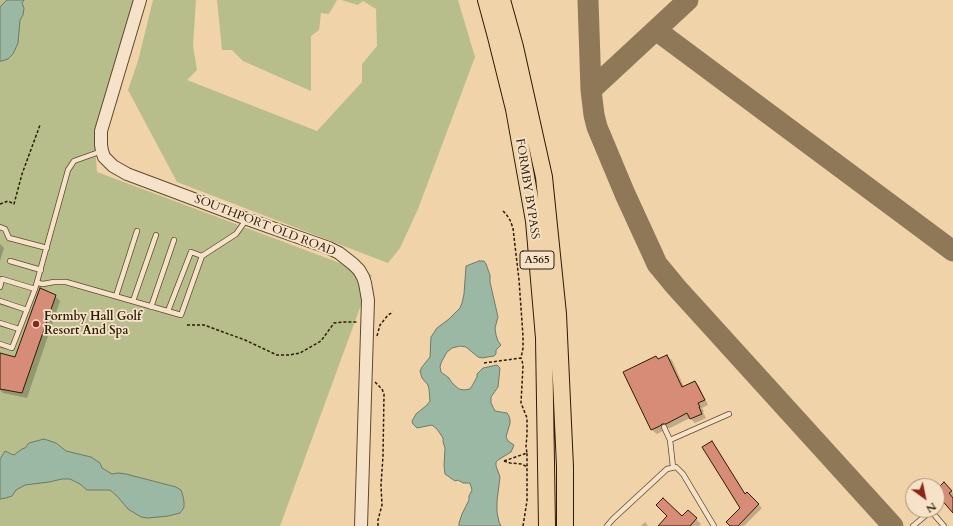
<!DOCTYPE html>
<html>
<head>
<meta charset="utf-8">
<style>
  body { margin:0 }
  #map { position:relative; width:953px; height:526px; overflow:hidden; background:#f1d3aa; font-family:Cardo,serif }
  canvas { display:block }
  .north { position:absolute; left:905px; top:478px; width:40px; height:40px; box-sizing:border-box; background:#f6e2c8; border:1px solid #a5937a; border-radius:50%; rotate:147deg; font-size:11px; font-weight:700; line-height:16px; text-align:center; color:#2c1d05 }
  .north::after { content:''; display:block; margin:auto; width:14px; height:18px; background:#8f2418; clip-path:polygon(50% 0,100% 100%,50% 72%,0 100%) }
</style>
</head>
<body>
<div id="map">
<canvas width="953" height="526"></canvas>
<div class="north">N</div>
</div>
<script>
const c = document.querySelector('canvas').getContext('2d');
c.lineJoin = 'round';
function fill(path, color) { c.fillStyle = color; c.fill(path, 'evenodd'); }
const shape = rows => new Path2D(rows.map(r => 'M' + r).join(''));
function strokePath(path, color, width, dash) { c.strokeStyle = color; c.lineWidth = width; c.lineCap = dash ? 'butt' : 'round'; c.setLineDash(dash || []); c.stroke(path); }
function label(font, color, halo, rows, align = 'center') {
  c.font = font + ' Cardo,serif'; c.lineWidth = 3.5; c.setLineDash([]); c.textBaseline = 'middle'; c.strokeStyle = halo; c.fillStyle = color; for (const [text, x, y, turn = 0] of rows) {
    c.save(); c.translate(x, y); c.rotate((+turn || 0) * Math.PI / 180); c.textAlign = isNaN(turn) ? turn : align; if (halo) c.strokeText(text, 0, 0); c.fillText(text, 0, 0); c.restore();
  }
}
const green = shape([
  [0,0,140,0,94,133,97,172,372,275,280,526,0,526],
  [153,0,196,0,193,46,197,70,187,80,317,131,362,82,362,64,377,46,376,9,363,1,358,5,341,0,458,0,475,57,418,209,400,248,388,263,177,182,128,90,138,61],
  [217,0,337,0,329,14,321,13,319,30,311,36,311,91,243,61,232,50,222,50]
]);
const water = shape([
  [7,0,24,0,22,3,24,8,23,15,20,20,18,43,13,54,8,59,2,61,0,61,0,7,7,0],
  [479,261,484,261,486,264,490,275,490,282,498,317,495,328,496,335,498,341,501,345,496,350,496,354,494,356,482,358,478,357,466,347,460,346,452,348,447,352,443,359,441,363,440,367,441,372,449,378,450,380,454,385,459,389,464,390,470,389,472,386,477,377,477,374,483,368,497,365,500,368,498,387,491,397,491,403,495,411,507,413,509,416,510,420,510,423,506,437,508,441,514,445,511,452,498,460,496,462,496,466,500,477,497,501,497,512,499,522,501,526,459,526,459,523,462,514,469,500,469,496,472,490,470,483,463,483,458,480,455,481,445,474,444,466,445,448,443,442,443,438,437,429,432,425,417,428,413,424,412,421,416,414,427,405,430,401,429,389,428,385,422,378,420,371,422,367,430,357,431,337,437,328,449,319,460,308,462,303,464,294,466,266,479,261],
  [44,439,56,443,66,451,91,457,100,463,102,468,112,474,118,473,126,474,176,487,181,490,183,496,184,502,184,507,183,509,180,513,168,516,148,518,141,517,128,509,117,496,110,490,87,490,80,484,70,479,62,479,49,482,25,485,16,490,12,496,6,498,0,499,0,459,4,453,5,451,11,454,14,455,22,449,25,448,29,443,44,439]
]);
const shadow = shape([
  [0,244,4,248,0,261],
  [55,296,60,301,27,398,3,393,0,390,0,354,15,358],
  [667,356,672,360,684,387,695,382,699,386,708,405,702,408,704,411,703,412,706,418,695,423,690,418,670,428,667,428,665,430,657,434,652,430,625,372],
  [712,442,715,446,745,495,747,493,762,508,744,526,731,526,741,508],
  [944,484,953,493,953,496,952,498,953,499,953,511,937,493,937,490],
  [688,511,701,524,699,526,659,526,682,517],
  [645,522,648,526,641,526]
]);
const taxiway = shape([
  [588,0,591,90,594,115,597,127,625,194,653,255,657,264,676,287,893,526],
  [656,30,953,251],
  [591,90,688,0]
]);
const building = shape([
  [40,288,56,295,22,393,0,389,0,353,15,357,40,288],
  [667,355,682,387,695,381,705,400,698,403,700,407,699,407,702,414,690,419,687,413,666,424,662,424,660,426,651,430,623,372,656,356,658,359,667,355],
  [712,441,745,494,747,492,759,504,738,526,730,526,726,522,740,508,702,447,712,441],
  [944,482,952,491,949,493,953,498,953,513,939,497,939,487,944,482],
  [663,498,682,516,688,510,697,518,690,526,658,526,667,516,656,505,663,498]
]);
const path = shape([
  [0,204,8,201,14,204,22,174,40,125],
  [187,325,204,325,245,340,277,355,289,355,300,353,321,341,334,323,344,322,357,322],
  [377,336,380,325,388,315,393,312],
  [484,363,521,358,523,348,523,336,519,280,514,237,513,228,510,220,506,214,502,210],
  [375,382,382,389,384,394,383,456,381,485,382,505,378,520,378,526],
  [504,461,527,453,526,447,527,434,527,418,521,403,523,366,522,360,521,358],
  [504,461,510,463,522,464,527,467],
  [523,526,527,501,527,453]
]);
const service = shape([
  [0,227,5,229,9,238,47,248],
  [10,261,41,270],
  [38,283,43,284,54,282,66,282,181,315,202,256,236,234,246,220],
  [0,287,2,279,35,289],
  [116,296,137,231],
  [0,301,27,310],
  [133,301,156,235],
  [151,307,174,240],
  [168,311,191,252,202,256],
  [0,323,19,329],
  [0,344,12,348,35,289,68,170,74,161,102,151],
  [664,427,670,440],
  [673,467,670,440,729,414],
  [607,526,613,519,667,469,676,467,683,474,714,526],
  [913,526,931,511,944,526]
]);
const tertiary = shape([
  [140,0,101,131,101,145,102,151,104,157,113,166,127,174,247,219,329,248,339,253,353,264,359,270,363,277,365,283,368,300,361,526]
]);
const trunk = shape([
  [486,0,496,37,514,109,534,221,544,338,547,526],
  [502,0,515,47,544,177,558,314,565,467,565,526]
]);
const markers = [
  [36,324,4,"#8f2418"]
];
const shields = [
  [537,260,34]
];
const shieldNames = [
  ["A565",537,260]
];
const streetNames = [
  ["FORMBY BYPASS",527,189,81],
  ["SOUTHPORT OLD ROAD",265,226,21]
];
const poiNames = [
  ["Formby Hall Golf",44,317],
  ["Resort And Spa",44,331]
];
fill(green, '#b7bd8b');
fill(water, '#9bb8a5');
strokePath(water, '#6f7a65', 1);
fill(shadow, '#0003');
strokePath(taxiway, '#8e7858', 21);
fill(building, '#d78c77');
strokePath(building, '#2c1d05', 1);
strokePath(service, '#5d4a2e', 6);
strokePath(tertiary, '#5d4a2e', 14);
strokePath(trunk, '#2c1d05', 18);
strokePath(path, '#2c1d05', 1.5, [3, 2]);
strokePath(service, '#f6e2c8', 4.5);
strokePath(tertiary, '#f6e2c8', 12);
strokePath(trunk, '#f1d3aa', 16);
for (const [x, y, r, color] of markers) { const dot = new Path2D(); dot.arc(x, y, r, 0, 2 * Math.PI); c.fillStyle = color; c.fill(dot); strokePath(dot, '#f6e2c8', 1.5); }
for (const [x, y, w] of shields) { const box = new Path2D(); box.roundRect(x - w / 2, y - 9, w, 18, 3); c.fillStyle = '#f6e2c8'; c.fill(box); strokePath(box, '#2c1d05', 1); }
label('bold 11px', '#2c1d05', null, shieldNames);
label('12px', '#2c1d05', '#f6e2c8', streetNames);
label('bold 12px', '#2c1d05', '#f6e2c8', poiNames, 'left');
</script>
</body>
</html>
